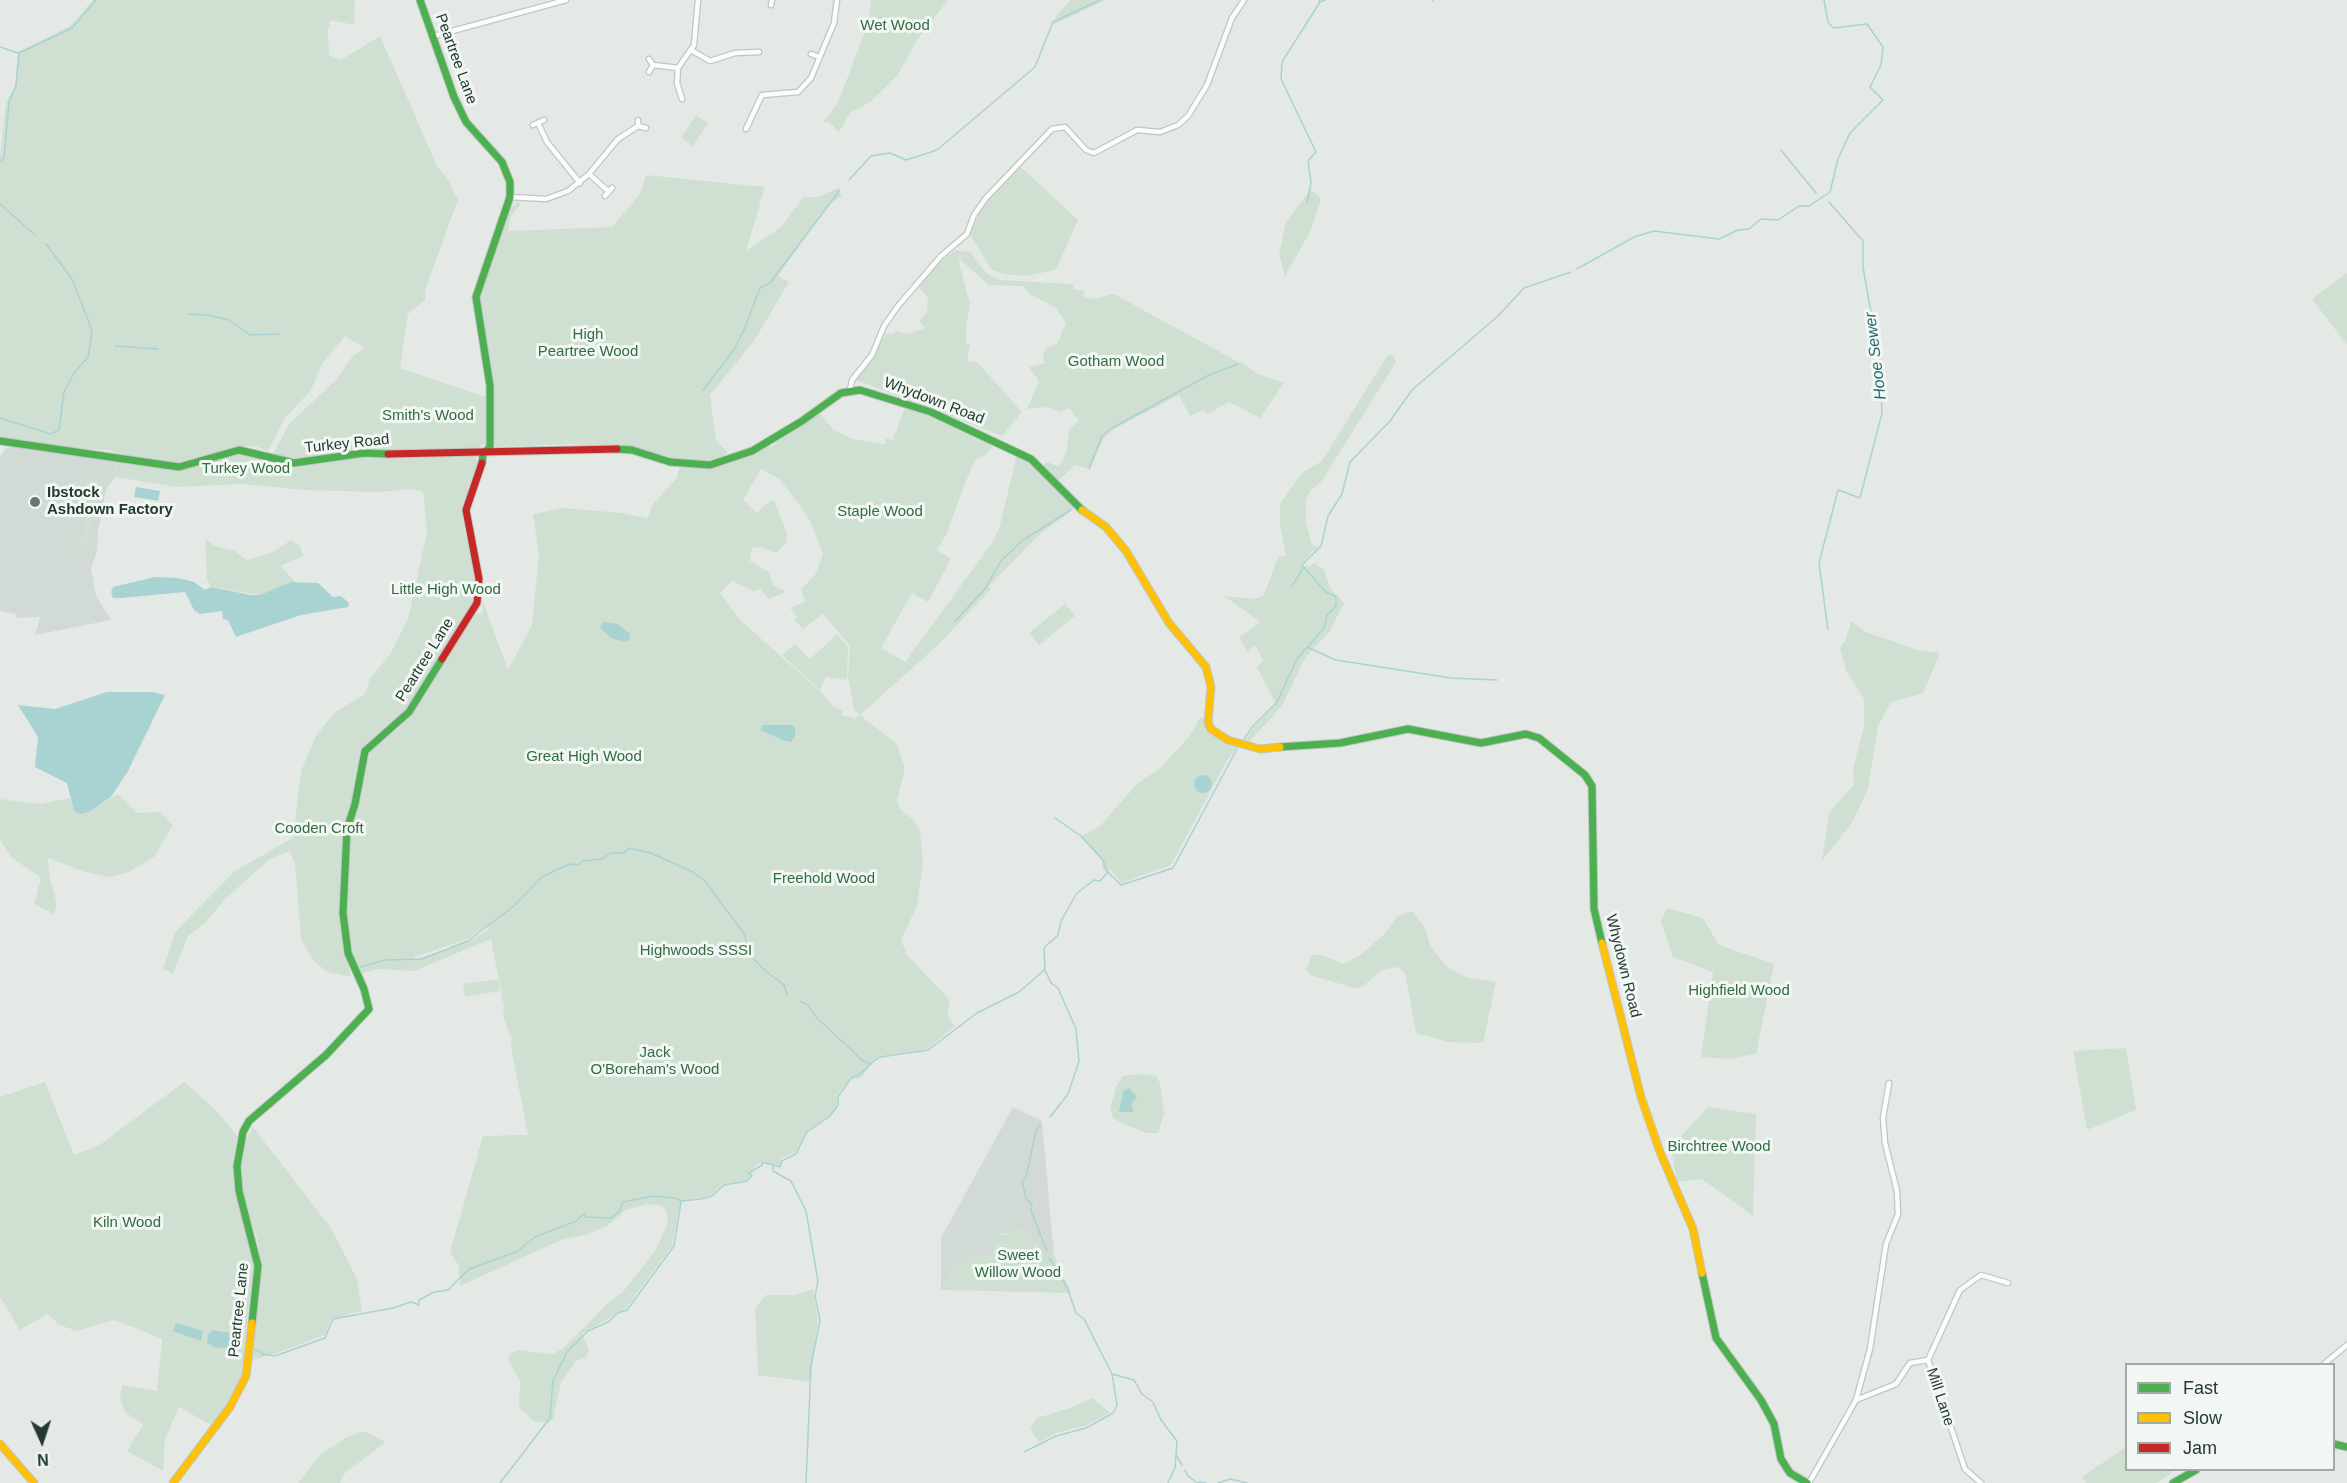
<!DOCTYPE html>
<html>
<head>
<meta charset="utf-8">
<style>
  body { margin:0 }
  #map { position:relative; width:2347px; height:1483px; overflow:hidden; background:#e4e9e6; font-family:Arial,sans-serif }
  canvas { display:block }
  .legend { position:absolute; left:2125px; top:1363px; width:210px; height:108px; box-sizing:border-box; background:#f2f7f4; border:2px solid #a0aba6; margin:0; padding:8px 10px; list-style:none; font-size:18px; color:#243a31 }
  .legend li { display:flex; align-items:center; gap:12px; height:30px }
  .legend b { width:30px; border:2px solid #a0aba6 }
  .north { position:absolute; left:12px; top:1411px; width:60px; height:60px; -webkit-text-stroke:4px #f2f7f4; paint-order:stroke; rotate:177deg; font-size:16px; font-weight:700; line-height:24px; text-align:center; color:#243a31 }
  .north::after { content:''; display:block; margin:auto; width:21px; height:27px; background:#243a31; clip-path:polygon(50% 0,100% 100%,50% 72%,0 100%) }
</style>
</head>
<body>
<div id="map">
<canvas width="2347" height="1483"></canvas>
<ul class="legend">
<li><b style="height:8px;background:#4caf50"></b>Fast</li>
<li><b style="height:8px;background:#ffc107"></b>Slow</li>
<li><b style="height:8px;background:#c62828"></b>Jam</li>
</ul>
<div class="north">N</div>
</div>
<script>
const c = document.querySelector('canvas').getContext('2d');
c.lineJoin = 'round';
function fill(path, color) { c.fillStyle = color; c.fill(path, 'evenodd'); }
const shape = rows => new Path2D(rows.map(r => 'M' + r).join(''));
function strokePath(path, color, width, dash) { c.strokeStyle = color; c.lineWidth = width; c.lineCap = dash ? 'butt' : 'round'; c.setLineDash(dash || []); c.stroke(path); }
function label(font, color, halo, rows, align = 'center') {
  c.font = font + ' Arial,sans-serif'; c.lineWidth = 6; c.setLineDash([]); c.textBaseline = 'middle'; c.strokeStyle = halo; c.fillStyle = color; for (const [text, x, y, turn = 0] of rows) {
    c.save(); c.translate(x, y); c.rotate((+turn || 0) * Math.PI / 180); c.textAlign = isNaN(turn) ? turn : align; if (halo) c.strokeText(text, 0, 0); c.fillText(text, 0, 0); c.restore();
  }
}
const built = shape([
  [13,446,116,460,115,477,106,490,98,531,97,551,91,568,96,596,111,620,35,635,40,617,17,618,16,614,0,611,0,457,5,449],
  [1013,1107,1042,1121,1054,1256,1044,1256,1027,1232,1016,1227,1010,1235,1000,1233,993,1255,958,1261,941,1290,941,1238]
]);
const green = shape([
  [93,0,355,0,354,25,331,20,328,30,329,55,341,60,380,36,438,168,448,179,458,200,425,290,425,300,408,314,400,368,486,397,488,429,485,444,476,448,436,452,371,450,306,459,275,456,273,454,289,424,336,380,352,357,364,348,345,336,322,364,311,390,285,418,268,451,255,446,239,446,178,464,153,462,108,450,44,447,0,438,0,157,6,102,15,86,18,52,70,26],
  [871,0,948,0,919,37,897,76,870,102,850,113,839,132,829,122,823,122,837,104,849,74,869,20],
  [1070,0,1105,0,1053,25,1057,15],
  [696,115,708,123,693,146,681,138],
  [1021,167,1078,220,1056,270,1026,276,1003,274,991,269,970,234,983,206],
  [646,175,765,187,746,251,781,227,804,197,818,197,838,188,842,196,827,206,778,276,789,282,754,341,710,395,716,440,727,452,722,458,706,462,676,460,625,447,573,444,497,447,494,443,493,410,479,306,488,263,510,208,518,202,521,204,511,216,508,231,612,227,640,194],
  [1311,189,1321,199,1310,232,1285,276,1279,254,1286,222],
  [955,250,970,252,987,274,1000,280,1073,284,1073,289,1085,291,1083,296,1093,299,1114,294,1240,363,1242,362,1256,373,1284,383,1260,418,1229,402,1207,414,1203,410,1190,416,1179,395,1112,430,1104,438,1090,469,1075,465,1058,481,1043,465,1047,462,1058,466,1061,463,1067,451,1069,429,1079,421,1069,408,1060,412,1048,407,1027,409,1039,381,1029,367,1045,363,1043,354,1046,348,1057,344,1066,323,1056,308,1030,294,1023,286,989,285,958,258,970,304,966,329,966,343,970,344,967,361,978,363,1022,412,1002,436,856,380,886,334,894,334,896,331,909,334,925,328,919,321,927,312,928,298,919,287,937,265],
  [2347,273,2347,345,2312,299],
  [1393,355,1396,362,1321,482,1310,491,1306,500,1306,522,1312,545,1319,547,1312,552,1301,565,1309,567,1314,563,1324,570,1331,589,1344,603,1330,631,1305,658,1282,706,1248,743,1244,742,1254,727,1276,704,1257,667,1263,660,1255,645,1248,652,1239,637,1260,622,1224,596,1255,599,1264,595,1278,557,1286,556,1280,525,1280,504,1302,473,1322,461,1387,356],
  [906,404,995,443,986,455,975,460,965,483,947,533,937,550,951,559,928,602,912,593,881,648,905,662,992,543,1000,526,1017,454,1028,460,1075,508,1040,534,989,586,991,589,938,645,860,715,896,743,905,768,897,801,900,809,913,819,920,831,923,862,917,906,901,940,907,955,947,997,950,1004,947,1014,955,1026,927,1049,880,1056,874,1059,862,1077,851,1079,848,1085,845,1084,837,1096,837,1105,830,1115,807,1131,796,1152,782,1158,779,1166,762,1161,749,1172,751,1176,747,1180,723,1184,711,1195,701,1198,681,1200,672,1246,626,1308,582,1334,589,1350,586,1357,576,1361,561,1383,553,1419,548,1423,534,1421,519,1408,520,1380,508,1360,511,1353,518,1350,552,1354,564,1348,609,1302,622,1293,655,1251,668,1223,666,1210,662,1206,647,1204,626,1210,607,1226,586,1235,561,1240,460,1286,459,1266,450,1252,483,1136,528,1135,511,1047,512,1039,503,1017,504,1007,491,939,414,971,378,969,363,973,357,970,351,955,345,914,349,832,368,753,402,725,415,708,474,614,483,613,482,599,508,670,532,625,539,554,533,514,563,508,621,513,648,518,653,504,677,478,679,468,722,466,748,457,768,446,774,446,777,441,819,413,834,430,852,439,885,444,886,438,893,440],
  [761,469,779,479,792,495,810,521,823,554,815,575,801,589,805,602,790,608,797,617,794,620,803,629,823,614,850,646,848,676,854,709,860,715,856,719,841,715,843,711,833,706,820,691,740,620,720,593,732,581,753,591,760,589,769,599,786,592,773,585,769,572,750,561,752,548,760,547,776,553,786,543,787,534,774,500,769,501,757,513,743,500],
  [488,925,489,929,468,942,414,960,414,957,467,939],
  [240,453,266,458,292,468,370,456,412,458,472,454,480,464,463,509,464,528,475,573,475,600,407,711,364,748,356,774,353,804,343,840,341,925,351,977,327,972,313,960,301,939,295,865,290,851,270,859,224,900,207,921,188,936,173,974,163,969,176,931,235,871,293,838,301,771,316,736,334,713,365,694,370,678,391,653,408,619,427,532,423,492,411,489,379,492,305,490,241,484,178,487,115,477,116,460,179,469],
  [81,478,110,478,98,491,87,543,83,549,70,546,70,542,82,538,85,523,75,515,76,510,86,510,92,491,80,488],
  [205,538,215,546,235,551,247,560,275,551,291,540,300,546,303,556,280,566,297,583,291,582,260,595,211,587,207,579],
  [1065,604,1075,616,1039,645,1029,633],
  [1851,621,1866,632,1918,650,1940,653,1923,693,1891,702,1878,726,1868,789,1853,821,1822,861,1829,813,1854,784,1853,769,1864,727,1864,699,1846,671,1840,648,1846,639],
  [837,634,848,647,847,680,826,677,820,690,782,655,795,644,810,659],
  [1200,718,1205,719,1215,735,1237,748,1226,762,1171,865,1121,883,1111,870,1106,872,1102,869,1102,860,1080,837,1100,826,1137,784,1159,769,1189,737],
  [118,794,137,813,160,812,173,825,154,857,127,873,109,877,85,872,48,858,50,879,57,904,54,914,34,904,41,878,11,857,0,840,0,799,40,804,70,798,74,811,89,812],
  [1667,908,1703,918,1719,945,1774,964,1756,1054,1728,1059,1701,1057,1713,972,1673,957,1661,922],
  [1412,911,1425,928,1430,946,1448,968,1466,977,1496,982,1483,1043,1449,1042,1416,1033,1405,973,1399,967,1382,970,1362,987,1354,988,1310,975,1306,970,1312,955,1321,955,1344,964,1362,954,1384,934,1398,916],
  [498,979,500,991,465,997,463,984],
  [2126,1048,2136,1110,2087,1130,2073,1051],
  [1143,1074,1156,1076,1160,1083,1164,1114,1158,1133,1147,1133,1122,1123,1113,1118,1110,1109,1116,1087,1123,1076],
  [45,1082,74,1155,101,1144,184,1082,216,1110,237,1136,234,1166,255,1267,246,1329,244,1373,237,1391,211,1425,179,1407,165,1439,163,1471,127,1451,143,1425,125,1412,120,1398,122,1385,157,1391,162,1339,115,1320,77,1331,59,1325,48,1314,20,1330,0,1297,0,1097],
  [1708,1107,1756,1114,1753,1216,1702,1179,1677,1182,1671,1147],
  [253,1127,331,1228,357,1279,362,1311,331,1319,325,1335,274,1354,251,1360,251,1335,261,1265,257,1239,242,1191,240,1166,244,1143],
  [1015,1227,1027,1232,1044,1256,1054,1256,1071,1293,941,1290,958,1261,978,1253,985,1257,993,1255,997,1246,991,1239,992,1234,1010,1235],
  [813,1289,818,1320,810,1382,758,1375,755,1308,766,1295,794,1295],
  [1092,1398,1110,1413,1085,1426,1056,1433,1039,1442,1030,1429,1037,1418,1070,1408],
  [364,1431,386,1442,344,1474,340,1483,298,1483,319,1456,345,1438],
  [2126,1447,2126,1470,2170,1470,2172,1473,2156,1483,2086,1483,2082,1477]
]);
const water = shape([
  [136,487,160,491,158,501,134,497],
  [155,577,178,578,194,582,205,590,211,587,251,595,260,595,291,582,318,583,333,597,341,596,349,603,348,607,301,615,236,637,228,620,223,619,222,611,200,614,194,610,185,592,121,598,113,598,111,592,113,587],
  [603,622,618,624,630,634,630,639,626,642,611,638,600,628],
  [107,692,153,692,165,695,128,771,111,797,89,812,80,814,74,811,67,783,35,767,38,737,18,705,55,709],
  [763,725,792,725,795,727,795,736,791,742,783,740,760,730],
  '1194 784a9 9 0 1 1 18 0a9 9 0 1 1-18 0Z',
  [1129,1088,1137,1097,1131,1105,1134,1112,1119,1112,1123,1091],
  [176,1323,203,1331,201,1341,173,1331],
  [213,1330,231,1333,231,1349,214,1347,207,1343,208,1335]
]);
const stream = shape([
  [1319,0,1320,2,1325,0],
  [1433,0,1433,1],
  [0,47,18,53],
  [1781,150,1816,193],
  [0,161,4,158,9,102,16,86,19,53,72,28,96,0],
  [849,180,871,156,890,153,906,160,937,150,1035,67,1053,22,1100,0],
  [1307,203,1311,182,1308,161,1316,152,1281,79,1282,62,1320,2],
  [0,204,35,235],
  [1577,269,1634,237,1654,231,1719,239,1738,230,1749,229,1761,219,1778,220,1799,206,1809,206,1830,192,1838,159,1850,133,1883,100,1870,87,1881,65,1883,47,1867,24,1833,28,1828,22,1824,0],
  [187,314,209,315,229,320,250,335,279,334],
  [115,346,158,349],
  [703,390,733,351,744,330,760,288,770,283,840,190],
  [0,418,51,434,59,430,64,392,74,373,88,357,92,332,89,322,72,279,46,244],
  [1089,468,1102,436,1112,428,1209,375,1238,364],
  [1292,586,1303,569],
  [955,621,985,589,1001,561,1023,540,1071,510],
  [1828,630,1819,563,1838,490,1860,498,1882,413,1880,364,1863,267,1863,241,1829,202],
  [1307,647,1336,660,1451,678,1497,680],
  [1244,739,1253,726,1277,702,1297,659,1324,628,1327,615,1336,606,1336,597,1326,592,1302,565,1321,546,1328,516,1342,494,1350,462,1390,421,1412,390,1498,316,1524,288,1571,272],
  [1055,818,1081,836,1103,860,1107,872],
  [733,958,746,952],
  [360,967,385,960,422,959,468,941,515,905,542,877,569,864,578,865,583,861,602,859,611,853,624,853,629,848,651,853,691,871,704,880,745,935,747,952,764,970,784,985,787,994],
  [1045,970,1051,983,1058,988,1076,1029,1079,1061,1068,1094,1050,1117],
  [800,1001,808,1005,817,1018,862,1060,871,1064],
  [1040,1125,1036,1130,1026,1178,1022,1182,1026,1198,1032,1205,1031,1211,1047,1251],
  [773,1167,773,1171,791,1181,806,1211,818,1281,815,1296,820,1320,811,1366,806,1483],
  [1049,1258,1067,1287,1076,1313,1084,1319,1112,1374,1134,1380,1142,1394,1153,1402,1161,1420,1177,1441,1175,1468,1168,1483],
  [233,1342,241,1343],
  [255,1349,263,1354,275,1356,325,1338,333,1319,393,1308,411,1302,419,1305,419,1300,434,1292,448,1290,469,1269,518,1251,535,1237,576,1221,585,1213,585,1217,611,1218,620,1211,623,1202,653,1196,675,1198,681,1201,701,1199,712,1196,724,1185,747,1181,752,1176,749,1173,762,1165,762,1162,780,1167,782,1161,796,1154,807,1132,830,1116,838,1105,838,1097,851,1078,859,1075,875,1060,880,1057,928,1050,977,1013,1019,992,1041,973,1045,969,1044,948,1058,935,1061,921,1077,893,1094,880,1100,881,1108,872,1121,885,1173,868,1237,749],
  [1024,1452,1056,1436,1086,1428,1113,1413,1117,1405,1112,1374],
  [1176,1455,1182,1465],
  [1185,1470,1188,1476,1196,1482,1206,1483],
  [500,1483,550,1418,553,1381,567,1352,588,1331,608,1322,618,1313,627,1310,674,1246,681,1202],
  [1218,1483,1230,1479,1247,1483]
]);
const street = shape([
  [771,5,772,0],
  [434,36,566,0],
  [691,50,710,61,735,53,759,52],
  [811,54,819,57],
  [649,59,653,65,649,72],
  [653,65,678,68],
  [682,99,677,83,678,68,694,45,698,0],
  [638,120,638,126,646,128],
  [538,123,547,142,580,183],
  [533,125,544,120],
  [746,129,762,95,798,92,811,78,834,23,837,0],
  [589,174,609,192],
  [605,196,612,188],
  [510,197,546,199,568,191,589,174,618,139,638,126],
  [850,390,852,380,872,355,884,326,898,306,941,256,967,234,974,215,986,198,1052,129,1065,127,1086,150,1094,153,1137,130,1160,132,1178,125,1188,116,1207,85,1232,18,1244,0],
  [2324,1364,2347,1345],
  [1856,1400,1870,1349,1886,1244,1898,1214,1897,1191,1885,1143,1883,1118,1889,1083],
  [1809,1483,1856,1400,1896,1384,1910,1363,1928,1360],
  [1981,1483,1965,1469,1928,1360,1960,1290,1981,1275,2008,1283]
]);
const fast = shape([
  [420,0,454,97,466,122,502,162,510,182,510,197,476,297,490,386,490,447,483,454,482,463],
  [0,441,179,467,239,450,294,463,364,453,388,454],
  [617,449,632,450,670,462,710,465,752,451,802,421,841,393,860,390,931,412,1031,459,1082,510],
  [1280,747,1340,743,1408,729,1481,743,1526,734,1539,738,1585,775,1592,786,1594,909,1602,943],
  [1702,1273,1716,1338,1761,1400,1774,1424,1781,1459,1790,1473,1807,1483],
  [252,1323,258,1266,239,1191,237,1166,243,1132,249,1121,326,1055,369,1009,364,989,348,953,343,913,347,829,355,804,365,751,409,712,442,659],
  [2334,1444,2347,1447],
  [2173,1483,2196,1470]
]);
const slow = shape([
  [1082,510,1106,527,1126,551,1169,623,1206,667,1211,687,1208,722,1211,729,1228,740,1260,749,1280,747],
  [1602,943,1641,1097,1660,1152,1693,1229,1702,1273],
  [0,1444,34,1483],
  [173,1483,230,1407,246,1376,252,1323]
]);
const jam = shape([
  [388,454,617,449],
  [442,659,477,603,479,579,466,510,482,463]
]);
const markers = [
  [35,502,6,"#677770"]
];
const parkNames = [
  ["Wet Wood",895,26],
  ["High",588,335],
  ["Peartree Wood",588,352],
  ["Gotham Wood",1116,362],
  ["Smith's Wood",428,416],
  ["Turkey Wood",246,469],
  ["Staple Wood",880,512],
  ["Little High Wood",446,590],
  ["Great High Wood",584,757],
  ["Cooden Croft",319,829],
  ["Freehold Wood",824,879],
  ["Highwoods SSSI",696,951],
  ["Highfield Wood",1739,991],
  ["Jack",655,1053],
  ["O'Boreham's Wood",655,1070],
  ["Birchtree Wood",1719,1147],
  ["Kiln Wood",127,1223],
  ["Sweet",1018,1256],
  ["Willow Wood",1018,1273]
];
const streetNames = [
  ["Peartree Lane",456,59,70],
  ["Whydown Road",934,401,21],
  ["Turkey Road",347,444,-6],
  ["Peartree Lane",425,660,-58],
  ["Whydown Road",1623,966,76],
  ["Peartree Lane",239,1310,-84],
  ["Mill Lane",1940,1397,72]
];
const poiNames = [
  ["Ibstock",47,493],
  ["Ashdown Factory",47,510]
];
const waterNames = [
  ["Hooe Sewer",1876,356,-97]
];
fill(built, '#d2dad6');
fill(green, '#cfe0d2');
fill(water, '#a9d2d2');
strokePath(stream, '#a9d2d2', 1.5);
strokePath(street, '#c1c6c3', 7);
strokePath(fast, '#c0c6c3', 9);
strokePath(slow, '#c0c6c3', 9);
strokePath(jam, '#c0c6c3', 9);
strokePath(street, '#fbfcfb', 4.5);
strokePath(fast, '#4caf50', 7);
strokePath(slow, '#ffc107', 7);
strokePath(jam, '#c62828', 7);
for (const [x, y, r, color] of markers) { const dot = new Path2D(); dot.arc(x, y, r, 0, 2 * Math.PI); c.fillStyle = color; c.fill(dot); strokePath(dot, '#f2f7f4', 2); }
label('15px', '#326c42', '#f2f7f4', parkNames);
label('15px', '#243a31', '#f2f7f4', streetNames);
label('bold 15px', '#243a31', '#f2f7f4', poiNames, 'left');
label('italic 16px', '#246b6f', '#f2f7f4', waterNames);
</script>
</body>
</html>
